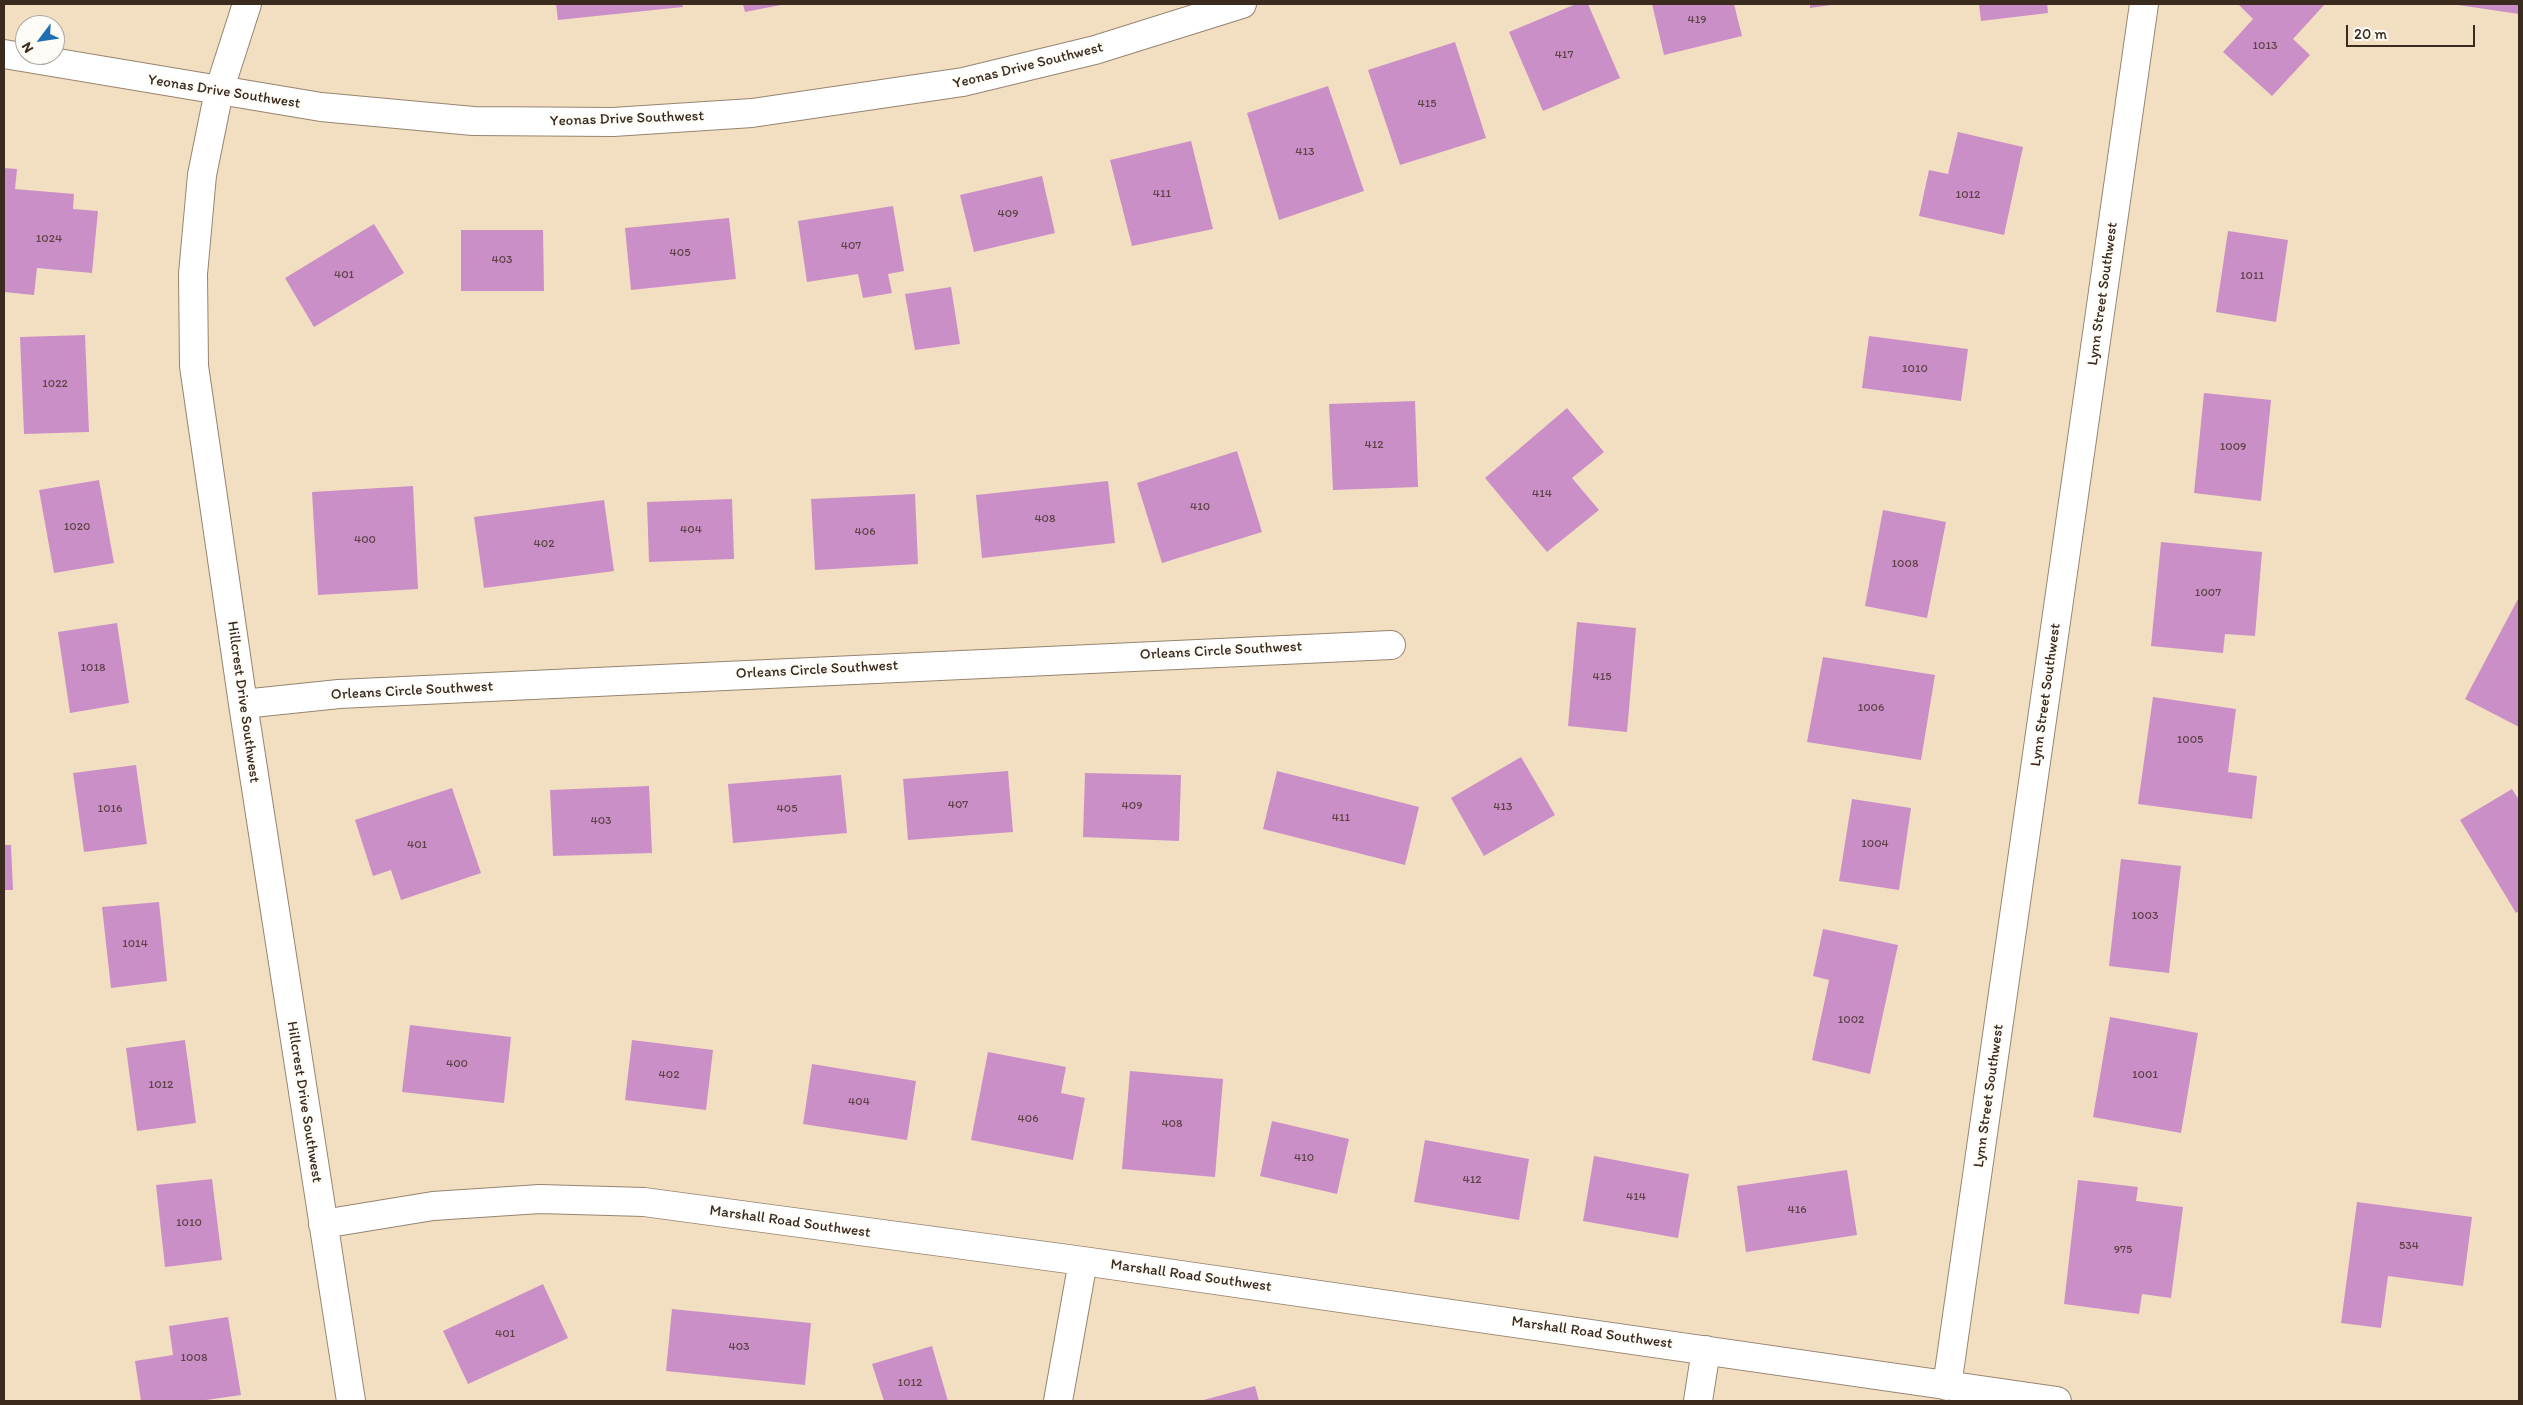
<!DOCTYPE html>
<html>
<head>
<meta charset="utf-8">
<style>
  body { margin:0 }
  #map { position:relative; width:2523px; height:1405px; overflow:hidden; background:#f2dfc1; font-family:Itim,sans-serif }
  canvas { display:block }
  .frame { position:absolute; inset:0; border:5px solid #3b2a1e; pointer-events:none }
  .north { position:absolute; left:15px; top:15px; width:50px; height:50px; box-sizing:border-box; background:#fdfcf7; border:1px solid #afa8a0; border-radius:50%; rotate:239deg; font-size:14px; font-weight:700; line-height:20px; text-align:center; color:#3b2a1e }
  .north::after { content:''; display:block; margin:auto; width:18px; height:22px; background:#1f6fb2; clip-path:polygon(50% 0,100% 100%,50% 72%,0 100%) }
  .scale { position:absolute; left:2346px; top:25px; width:129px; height:22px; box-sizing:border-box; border:2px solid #3b2a1e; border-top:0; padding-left:6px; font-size:15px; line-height:18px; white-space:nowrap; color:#3b2a1e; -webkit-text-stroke:4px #fdfcf7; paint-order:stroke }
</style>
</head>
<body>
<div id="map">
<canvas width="2523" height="1405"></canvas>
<div class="frame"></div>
<div class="north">N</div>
<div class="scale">20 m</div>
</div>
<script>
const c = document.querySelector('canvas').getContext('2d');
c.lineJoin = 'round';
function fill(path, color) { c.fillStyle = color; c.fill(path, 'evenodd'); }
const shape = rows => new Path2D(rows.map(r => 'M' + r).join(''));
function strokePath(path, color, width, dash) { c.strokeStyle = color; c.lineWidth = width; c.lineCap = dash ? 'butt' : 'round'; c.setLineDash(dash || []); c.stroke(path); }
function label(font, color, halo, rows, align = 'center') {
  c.font = font + ' Itim,sans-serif'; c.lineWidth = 4.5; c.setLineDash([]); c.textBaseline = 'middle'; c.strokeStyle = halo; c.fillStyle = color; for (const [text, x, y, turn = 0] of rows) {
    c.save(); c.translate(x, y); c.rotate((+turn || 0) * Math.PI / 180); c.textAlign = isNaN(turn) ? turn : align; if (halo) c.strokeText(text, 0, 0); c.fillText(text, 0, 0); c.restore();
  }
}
const building = shape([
  [556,4,682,4,683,7,558,20],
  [743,4,780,4,781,5,745,12],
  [1576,4,1588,4,1620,78,1543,111,1509,32],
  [1652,4,1734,4,1742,36,1664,55],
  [1810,4,1831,4,1831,5,1810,8],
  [1979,4,2047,4,2048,13,1981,21],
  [2238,4,2325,4,2293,39,2310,55,2272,96,2223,52,2253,19],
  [2458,4,2519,4,2519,14,2458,5],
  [1455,42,1486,138,1400,165,1368,70],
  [1328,86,1364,191,1279,220,1247,113],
  [1958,132,2023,147,2004,235,1919,216,1929,170,1948,174],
  [1191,141,1213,229,1132,246,1110,160],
  [4,168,17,169,15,189,74,194,73,209,98,211,92,273,37,268,34,295,4,292],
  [1042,176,1055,233,974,252,960,195],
  [893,206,904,271,888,274,892,293,863,298,858,274,807,282,798,221],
  [729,218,736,279,631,290,625,228],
  [374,224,404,273,314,327,285,278],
  [461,230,543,230,544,291,461,291],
  [2228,231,2288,240,2276,322,2216,312],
  [951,287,960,344,915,350,905,294],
  [85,335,89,432,24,434,20,337],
  [1869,336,1968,349,1961,401,1862,388],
  [2204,393,2271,400,2261,501,2194,493],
  [1415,401,1418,487,1333,490,1329,404],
  [1567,408,1604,452,1572,478,1599,510,1547,552,1485,478],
  [1237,451,1262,532,1162,563,1137,483],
  [99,480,114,563,54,573,39,490],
  [1108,481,1115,543,982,558,976,495],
  [413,486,418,589,318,595,312,492],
  [915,494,918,564,815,570,811,499],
  [732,499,734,559,649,562,647,502],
  [604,500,614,571,484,588,474,517],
  [1883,510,1946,522,1927,618,1865,606],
  [2161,542,2262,552,2255,636,2225,634,2223,653,2151,646],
  [2519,597,2519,727,2465,699],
  [1577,622,1636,628,1627,732,1568,726],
  [117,623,129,703,70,713,58,632],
  [1823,657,1935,675,1921,760,1807,742],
  [2153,697,2236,709,2228,772,2257,776,2252,819,2138,804],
  [1521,757,1555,815,1484,856,1451,798],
  [136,765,147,844,84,852,73,773],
  [1008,771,1013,832,908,840,903,779],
  [1277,771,1419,807,1405,865,1263,829],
  [1085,773,1181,775,1179,841,1083,837],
  [841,775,847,833,733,843,728,784],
  [649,786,652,853,553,856,550,790],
  [452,788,481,873,401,900,391,870,373,876,355,820],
  [2512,789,2519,800,2519,911,2516,913,2460,820],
  [1852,799,1911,808,1899,890,1839,881],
  [4,845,11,845,13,890,4,890],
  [2121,859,2181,866,2169,973,2109,966],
  [159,902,167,981,111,988,102,907],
  [1823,929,1898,945,1870,1074,1812,1060,1829,980,1813,976],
  [2110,1017,2198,1033,2181,1133,2093,1117],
  [410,1025,511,1037,504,1103,402,1092],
  [185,1040,196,1123,137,1131,126,1048],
  [632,1040,713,1050,706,1110,625,1100],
  [988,1052,1066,1067,1061,1093,1085,1098,1073,1160,971,1140],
  [812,1064,916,1081,907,1140,803,1124],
  [1130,1071,1223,1079,1215,1177,1122,1169],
  [1272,1121,1349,1139,1337,1194,1260,1176],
  [1425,1140,1529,1159,1519,1220,1414,1202],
  [1594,1156,1689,1174,1678,1238,1583,1221],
  [1847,1170,1857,1235,1746,1252,1737,1186],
  [212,1179,222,1260,165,1267,156,1185],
  [2078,1180,2138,1187,2136,1201,2183,1207,2171,1298,2142,1294,2139,1314,2064,1304],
  [2357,1202,2472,1217,2463,1286,2388,1276,2381,1328,2341,1323],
  [543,1284,568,1338,468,1384,443,1331],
  [672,1309,811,1323,805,1385,666,1371],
  [228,1317,241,1395,199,1401,141,1401,135,1361,173,1355,169,1326],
  [932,1346,948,1401,884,1401,872,1364],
  [1255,1386,1259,1401,1200,1401]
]);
const street = shape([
  [247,4,219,91,202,175,193,274,194,366,243,704,351,1401],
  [4,54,321,107,473,121,613,122,752,113,963,82,1095,50,1242,4],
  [243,704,339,694,1391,645],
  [323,1224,433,1206,540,1199,644,1202,1083,1261,2057,1401],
  [1947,1386,2144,4],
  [1058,1401,1083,1261],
  [1698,1401,1706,1350]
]);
const numberNames = [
  ["419",1697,20],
  ["1013",2265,46],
  ["417",1564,55],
  ["415",1427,104],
  ["413",1305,152],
  ["411",1162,194],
  ["1012",1968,195],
  ["409",1008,214],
  ["1024",49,239],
  ["407",851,246],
  ["405",680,253],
  ["403",502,260],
  ["401",344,275],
  ["1011",2252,276],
  ["1010",1915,369],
  ["1022",55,384],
  ["412",1374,445],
  ["1009",2233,447],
  ["414",1542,494],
  ["410",1200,507],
  ["408",1045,519],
  ["1020",77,527],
  ["404",691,530],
  ["406",865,532],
  ["400",365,540],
  ["402",544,544],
  ["1008",1905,564],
  ["1007",2208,593],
  ["1018",93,668],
  ["415",1602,677],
  ["1006",1871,708],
  ["1005",2190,740],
  ["407",958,805],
  ["409",1132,806],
  ["413",1503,807],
  ["1016",110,809],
  ["405",787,809],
  ["411",1341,818],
  ["403",601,821],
  ["1004",1875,844],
  ["401",417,845],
  ["1003",2145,916],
  ["1014",135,944],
  ["1002",1851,1020],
  ["400",457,1064],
  ["402",669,1075],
  ["1001",2145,1075],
  ["1012",161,1085],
  ["404",859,1102],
  ["406",1028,1119],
  ["408",1172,1124],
  ["410",1304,1158],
  ["412",1472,1180],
  ["414",1636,1197],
  ["416",1797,1210],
  ["1010",189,1223],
  ["534",2409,1246],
  ["975",2123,1250],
  ["401",505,1334],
  ["403",739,1347],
  ["1008",194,1358],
  ["1012",910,1383]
];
const streetNames = [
  ["Yeonas Drive Southwest",1028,66,-14],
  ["Yeonas Drive Southwest",224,92,9],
  ["Yeonas Drive Southwest",627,119,-2],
  ["Lynn Street Southwest",2103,294,-82],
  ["Orleans Circle Southwest",1221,651,-3],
  ["Orleans Circle Southwest",817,670,-3],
  ["Orleans Circle Southwest",412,691,-3],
  ["Lynn Street Southwest",2046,695,-82],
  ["Hillcrest Drive Southwest",243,702,82],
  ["Lynn Street Southwest",1989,1096,-82],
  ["Hillcrest Drive Southwest",304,1102,81],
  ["Marshall Road Southwest",790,1222,8],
  ["Marshall Road Southwest",1191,1276,8],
  ["Marshall Road Southwest",1592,1333,8]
];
fill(building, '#cb8fc8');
strokePath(street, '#968470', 30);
strokePath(street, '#fff', 28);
label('12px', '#5f4348', null, numberNames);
label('15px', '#3b2a1e', '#fdfcf7', streetNames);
</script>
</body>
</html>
